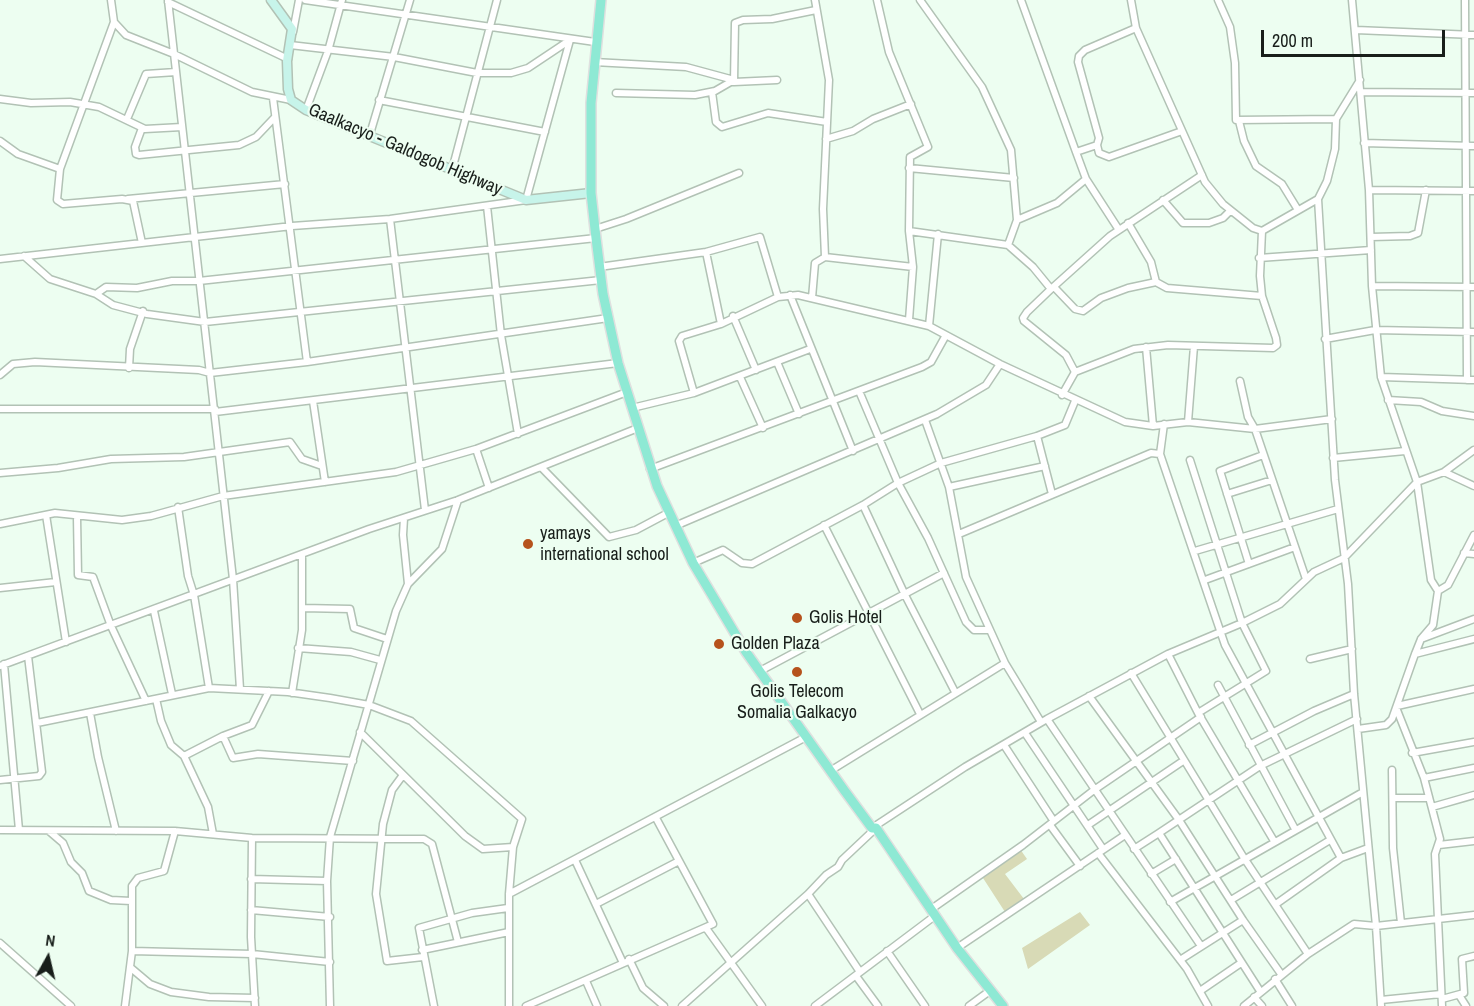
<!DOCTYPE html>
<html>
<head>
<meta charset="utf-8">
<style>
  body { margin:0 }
  #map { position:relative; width:1474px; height:1006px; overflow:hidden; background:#edfef1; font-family:"Archivo Narrow",sans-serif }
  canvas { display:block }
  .north { position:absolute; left:18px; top:928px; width:60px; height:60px; -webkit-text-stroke:4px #edfef1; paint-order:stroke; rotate:8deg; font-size:16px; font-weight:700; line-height:24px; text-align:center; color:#181e1a }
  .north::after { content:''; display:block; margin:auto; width:21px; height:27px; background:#181e1a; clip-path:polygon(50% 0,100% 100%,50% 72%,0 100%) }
  .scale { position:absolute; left:1261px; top:30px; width:184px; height:27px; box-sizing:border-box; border:3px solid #181e1a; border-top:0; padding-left:8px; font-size:18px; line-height:21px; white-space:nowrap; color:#181e1a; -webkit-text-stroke:4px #edfef1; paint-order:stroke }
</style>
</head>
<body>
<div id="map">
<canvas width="1474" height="1006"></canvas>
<div class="north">N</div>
<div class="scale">200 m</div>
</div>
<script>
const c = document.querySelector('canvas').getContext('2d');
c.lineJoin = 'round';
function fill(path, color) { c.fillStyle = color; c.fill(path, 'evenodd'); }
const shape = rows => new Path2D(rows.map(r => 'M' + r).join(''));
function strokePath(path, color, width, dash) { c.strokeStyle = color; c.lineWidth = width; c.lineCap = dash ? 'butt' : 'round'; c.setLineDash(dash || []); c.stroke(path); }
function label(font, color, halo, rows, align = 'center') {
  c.font = font + ' "Archivo Narrow",sans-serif'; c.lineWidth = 4.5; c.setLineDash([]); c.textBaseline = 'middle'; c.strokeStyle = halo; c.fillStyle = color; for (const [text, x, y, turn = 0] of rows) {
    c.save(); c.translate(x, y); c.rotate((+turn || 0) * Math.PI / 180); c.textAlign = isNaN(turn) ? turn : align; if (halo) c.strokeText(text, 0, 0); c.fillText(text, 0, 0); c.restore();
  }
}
const green = shape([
  [1020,849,1027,859,1005,874,1024,899,1005,912,983,878],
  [1080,912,1090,925,1028,969,1022,948]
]);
const street = shape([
  [111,0,114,22,126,35,174,54,252,92,291,100],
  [168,0,233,579,240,689],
  [305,0,595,42],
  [815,0,829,80,823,209,825,257],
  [877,0,889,52,928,147,910,157,909,231,913,267,909,320],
  [920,0,982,87,1011,150,1017,220,1008,245,1033,267,1051,289,1027,312,1023,318,1024,321,1066,355,1075,372],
  [1021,0,1076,152],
  [1131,0,1136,28],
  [1218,0,1230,27,1235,63,1236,120,1336,119],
  [1352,0,1369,190,1372,286,1381,377,1474,380],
  [1465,0,1467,380],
  [168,2,288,59],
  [114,22,60,169,57,200,63,204,122,199,133,201,142,243],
  [1356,30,1474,35],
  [293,32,299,0],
  [290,45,394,57,477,73,511,73,528,68,570,40],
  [594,62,686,67,734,80],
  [777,80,734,82,735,23,743,20,772,19,816,10],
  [1360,80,1336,119,1335,149,1327,181,1318,199,1335,480,1348,584,1354,694,1376,926,1381,1006],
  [712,92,716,122,722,127,768,113,827,122],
  [1361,92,1474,93],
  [616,93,695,95,715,91,734,80],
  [273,98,307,362],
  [0,99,31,103,70,102,99,107,145,129,182,127],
  [379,100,545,132],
  [306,110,328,51,342,0],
  [127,119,146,74,176,72],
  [1239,121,1244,141,1256,166,1282,184,1298,210],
  [142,128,135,147,136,154,139,155,239,145,256,137,275,117],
  [370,134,410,0],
  [826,139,853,131,873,119,911,104],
  [0,141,18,154,60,169],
  [1364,143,1474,146],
  [1097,145,1099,153,1109,157,1182,131],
  [909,168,1014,178],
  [452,170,497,0],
  [1086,179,1119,230],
  [1369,190,1474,191],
  [128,199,285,184],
  [1163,200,1183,223,1209,223,1223,218,1230,211],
  [487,206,501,335,518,434],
  [390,219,425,510],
  [1017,220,1057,203,1086,179,1076,152,1097,145,1099,138,1078,62,1079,56,1085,50,1136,28,1205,182,1223,204,1253,228,1262,231,1318,199],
  [1128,223,1151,262,1156,282],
  [595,229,626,219,739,173],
  [909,231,1008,245],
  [1371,237,1410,236,1418,233,1426,190],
  [706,252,721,324],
  [24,256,50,279,96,294,113,305,147,314,205,322,601,280],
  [1259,258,1371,250],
  [0,259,292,226,390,219,526,200,570,40],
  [599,267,706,252,760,237,778,297],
  [1372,286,1474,287],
  [1054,287,1075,309,1083,311,1101,298,1128,288,1156,282,1167,288,1262,296],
  [1051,289,1110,236,1202,175],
  [96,294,106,287,137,288,172,281,199,281,596,238],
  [790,295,853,451],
  [812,298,815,263,825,257,913,267],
  [733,316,756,370],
  [929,326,938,234],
  [1325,339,1375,330,1474,332],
  [1146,347,1153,426],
  [777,362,799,414],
  [129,368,130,349,143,311],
  [0,375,13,364,35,362,199,370,210,373,307,362,608,318],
  [740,377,763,428],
  [1381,377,1417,482,1431,580,1438,591],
  [1240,381,1248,417,1255,429,1306,579],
  [859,391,898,483,928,538,966,622,974,630,989,630],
  [694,393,679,341,682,336,721,324,778,297,798,295,929,326,1000,364,1125,422,1153,426,1188,422,1255,429,1332,419],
  [1062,395,1075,372,1134,349,1168,345,1273,348,1277,345,1276,338,1262,296,1260,276,1262,231],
  [1388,400,1421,402,1442,411,1474,416],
  [313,401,325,482],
  [632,408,694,393,810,349],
  [0,409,215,409],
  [215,412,618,363],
  [925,420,949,487,966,577,1005,663],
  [1188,422,1194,346],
  [1037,436,1065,425,1075,401],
  [476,449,489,488],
  [1160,454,1164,424],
  [1333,458,1405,451],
  [1190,460,1242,623,1266,671,1198,713],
  [541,467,609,537,636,530,668,513],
  [650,469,922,367,931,362,946,335],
  [1444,472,1474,486],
  [0,473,58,468,111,459,184,457,290,442,302,459,322,466],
  [949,487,1045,466],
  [1227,494,1272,480],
  [863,505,905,595,955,692],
  [178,507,188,576,194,595,209,688],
  [46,515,66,642],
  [77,517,78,575,93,577,111,626,146,701],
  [404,518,403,535,408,584],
  [0,524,55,513,122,520,151,516,223,496,396,472,476,449,627,392],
  [824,525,920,714],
  [675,526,937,414,986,385,1000,364],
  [959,534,1151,453,1160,454,1225,645,1341,858],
  [1195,551,1338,509],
  [1464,553,1474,554],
  [693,563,723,550,742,563,752,564,863,505,898,483,941,463,1037,436,1052,494],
  [1249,564,1220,471,1263,455],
  [1205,580,1295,547],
  [0,588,56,582],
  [303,608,350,609,354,628,387,639],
  [154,611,172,694],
  [1421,639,1474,619],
  [298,648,351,652,380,660],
  [1168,654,1198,713,1274,841],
  [1415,654,1474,639],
  [1310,659,1352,649],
  [4,664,19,830],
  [0,666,369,529,458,500,638,428],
  [760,671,944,573],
  [1131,673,1244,858,1308,954],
  [1218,685,1295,829],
  [269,691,252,725,223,736,233,758,258,754,353,761],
  [292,693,302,630,302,554],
  [1089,696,1179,820,1243,920,1281,974],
  [156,699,161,721,171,745,184,756,208,807,213,834],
  [1397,706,1474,689],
  [1397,710,1424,778,1440,839,1435,854,1442,1006],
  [90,713,98,757,116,831],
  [1047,719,1201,946],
  [37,723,209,688,288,692,330,698,369,705,411,721,522,819,513,847,509,894,509,1006],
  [1358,729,1386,725,1392,719,1415,654,1421,639,1433,625,1438,591,1448,585,1474,535],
  [360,732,465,836,483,849,513,847],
  [1025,733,1103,849],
  [1004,745,1053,820],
  [1249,745,1314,711,1354,694],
  [1412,753,1474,742],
  [184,756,223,736],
  [1392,770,1393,848,1401,923],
  [830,771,1005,663,1041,722],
  [403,775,392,790,383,824,376,894,387,961,423,957],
  [1424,778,1474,768],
  [0,780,39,776,42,772,28,656],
  [1393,798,1429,798],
  [1432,807,1474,795],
  [1050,825,1080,866],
  [1088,825,1183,761],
  [872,828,965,767,1047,719,1168,654,1242,623,1280,604,1314,572,1344,558,1417,482,1444,472,1474,450],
  [0,830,175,831,252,838,424,839,432,844,458,942],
  [49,831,63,843,71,862,82,873,89,891,111,900,131,901],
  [1159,833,1260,766,1357,719],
  [252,838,251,937,255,1006],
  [1439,845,1474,841],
  [1134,849,1159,833,1260,991],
  [1098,853,1187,969,1208,1006],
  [575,860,623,963],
  [1151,874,1176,859],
  [251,879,327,881],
  [509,894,806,737],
  [808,894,860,972],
  [1231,900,1330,840],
  [1170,902,1363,792],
  [596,904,679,861],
  [1276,904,1341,858,1368,848],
  [251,910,330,917],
  [930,910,1023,845,1094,790,1201,717],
  [706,928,762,1006],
  [0,943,71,1006],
  [957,948,1125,835],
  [422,950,509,932],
  [132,951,252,954,330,962],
  [887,951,925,1006],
  [629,959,643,988,664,1006],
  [1180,960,1243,920],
  [131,968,150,984,171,992,209,997,255,998],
  [856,976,878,1006],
  [1275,979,1292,1006],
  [586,981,597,1006],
  [1200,991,1241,963],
  [1459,995,1466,1006],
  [1254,997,1262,1006],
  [1442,999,1464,993,1462,959,1474,956],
  [1381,1000,1441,994],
  [125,1006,132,951,132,886,138,878,164,871,175,831],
  [330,1006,327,881,330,837,396,611,408,584,442,549,458,500],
  [434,1006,419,928,472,913,508,908],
  [526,1006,713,924,656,818],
  [682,1006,808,894,826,875,838,867,842,860,876,828],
  [815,1006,936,915],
  [969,1006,991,990],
  [1244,1006,1308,954,1354,924,1376,926,1474,915]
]);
const secondary = shape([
  [271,0,292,29,287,61,288,89,291,100,306,110,526,200,591,193]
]);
const primary = shape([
  [601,0,591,103,591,193,596,238,603,294,618,363,657,486,693,563,746,652,844,790,872,828,876,828,957,948,1003,1006]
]);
const markers = [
  [528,544,6,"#b6521c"],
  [797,618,6,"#b6521c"],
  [719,644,6,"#b6521c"],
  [797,672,6,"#b6521c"]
];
const streetNames = [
  ["Gaalkacyo - Galdogob Highway",405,150,23]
];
const poiNames = [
  ["yamays",540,534],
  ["international school",540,555],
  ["Golis Hotel",809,618],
  ["Golden Plaza",731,644],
  ["Golis Telecom",797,692,"center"],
  ["Somalia Galkacyo",797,713,"center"]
];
fill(green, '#d8dab6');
strokePath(street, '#b2c2b5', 9);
strokePath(secondary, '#b2c2b5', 11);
strokePath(primary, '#dfe0df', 12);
strokePath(street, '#fff', 6);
strokePath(secondary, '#c7f4ea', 8);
strokePath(primary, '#8ee9d4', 9);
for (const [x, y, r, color] of markers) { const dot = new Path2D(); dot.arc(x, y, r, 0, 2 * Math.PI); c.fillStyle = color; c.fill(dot); strokePath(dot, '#edfef1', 2); }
label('18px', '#181e1a', '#edfef1', streetNames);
label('18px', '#181e1a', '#edfef1', poiNames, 'left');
</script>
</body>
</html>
